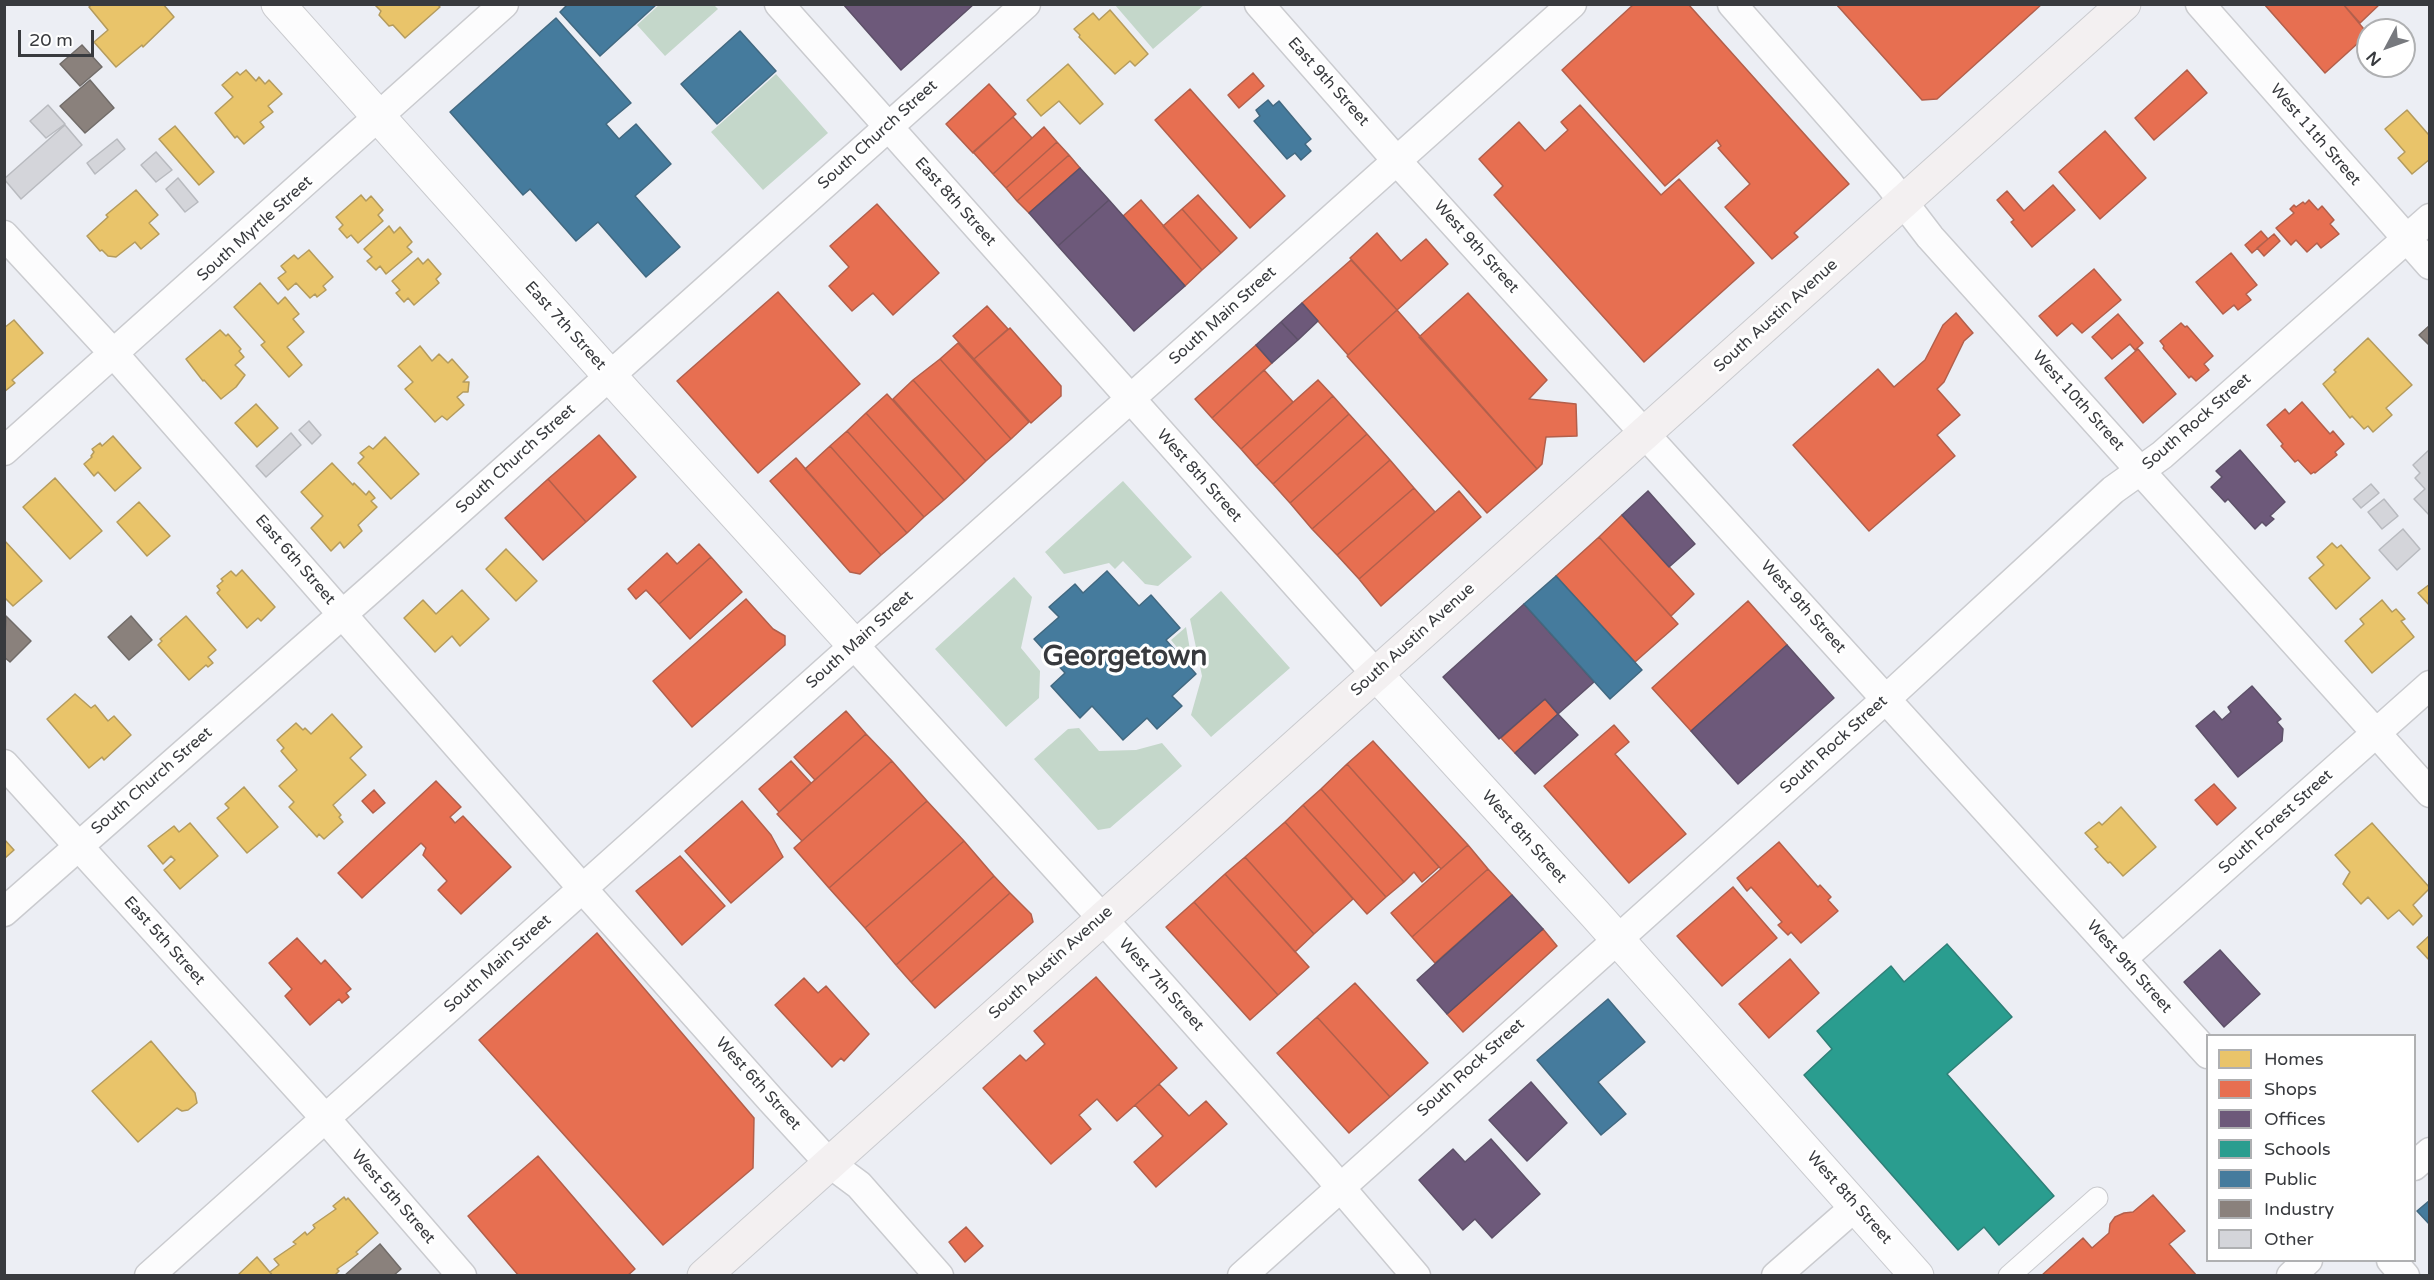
<!DOCTYPE html>
<html>
<head>
<meta charset="utf-8">
<style>
  body { margin:0 }
  #map { position:relative; width:2434px; height:1280px; overflow:hidden; background:#eceef4; font-family:"Varela Round",sans-serif }
  canvas { display:block }
  .frame { position:absolute; inset:0; border:6px solid #383a3e; pointer-events:none }
  .legend { position:absolute; left:2206px; top:1034px; width:210px; height:228px; box-sizing:border-box; background:#fff; border:2px solid #afb0b2; margin:0; padding:8px 10px; list-style:none; font-size:18px; color:#383a3e }
  .legend li { display:flex; align-items:center; gap:12px; height:30px }
  .legend b { width:30px; border:2px solid #afb0b2 }
  .north { position:absolute; left:2356px; top:18px; width:60px; height:60px; box-sizing:border-box; background:#fff; border:2px solid #afb0b2; border-radius:50%; rotate:229deg; font-size:16px; font-weight:700; line-height:24px; text-align:center; color:#383a3e }
  .north::after { content:''; display:block; margin:auto; width:21px; height:27px; background:#77797e; clip-path:polygon(50% 0,100% 100%,50% 72%,0 100%) }
  .scale { position:absolute; left:18px; top:30px; width:76px; height:27px; box-sizing:border-box; border:3px solid #383a3e; border-top:0; padding-left:8px; font-size:18px; line-height:21px; white-space:nowrap; color:#383a3e; -webkit-text-stroke:4px #fff; paint-order:stroke }
</style>
</head>
<body>
<div id="map">
<canvas width="2434" height="1280"></canvas>
<div class="frame"></div>
<ul class="legend">
<li><b style="height:16px;background:#e9c46a"></b>Homes</li>
<li><b style="height:16px;background:#e76f51"></b>Shops</li>
<li><b style="height:16px;background:#6d597a"></b>Offices</li>
<li><b style="height:16px;background:#2a9d8f"></b>Schools</li>
<li><b style="height:16px;background:#457b9d"></b>Public</li>
<li><b style="height:16px;background:#8a817c"></b>Industry</li>
<li><b style="height:16px;background:#d4d5da"></b>Other</li>
</ul>
<div class="north">N</div>
<div class="scale">20 m</div>
</div>
<script>
const c = document.querySelector('canvas').getContext('2d');
c.lineJoin = 'round';
function fill(path, color) { c.fillStyle = color; c.fill(path, 'evenodd'); }
const shape = rows => new Path2D(rows.map(r => 'M' + r).join(''));
function strokePath(path, color, width, dash) { c.strokeStyle = color; c.lineWidth = width; c.lineCap = dash ? 'butt' : 'round'; c.setLineDash(dash || []); c.stroke(path); }
function label(font, color, halo, rows, align = 'center') {
  c.font = font + ' "Varela Round",sans-serif'; c.lineWidth = 6; c.setLineDash([]); c.textBaseline = 'middle'; c.strokeStyle = halo; c.fillStyle = color; for (const [text, x, y, turn = 0] of rows) {
    c.save(); c.translate(x, y); c.rotate((+turn || 0) * Math.PI / 180); c.textAlign = isNaN(turn) ? turn : align; if (halo) c.strokeText(text, 0, 0); c.fillText(text, 0, 0); c.restore();
  }
}
const green = shape([
  [660,4,714,5,718,9,665,56,637,25],
  [1115,5,1204,5,1153,49],
  [776,74,828,133,763,190,711,132],
  [1123,481,1192,557,1158,586,1145,584,1123,561,1115,569,1109,563,1064,574,1045,552],
  [1014,577,1032,597,1021,648,1040,671,1039,698,1006,727,935,649],
  [1221,591,1290,668,1211,737,1191,715,1202,676,1190,619],
  [1186,627,1193,667,1171,640],
  [1079,728,1099,751,1136,750,1162,743,1182,766,1110,828,1098,830,1034,759,1068,729]
]);
const homes = shape([
  [92,4,163,4,174,17,143,47,142,45,116,67,94,42,108,30,89,7,92,4],
  [374,4,437,4,440,7,405,38,393,25,389,26,379,15,381,11,374,4],
  [1110,10,1148,54,1135,66,1130,61,1115,74,1079,37,1080,35,1074,29,1093,13,1099,20,1110,10],
  [1068,64,1103,104,1080,124,1059,101,1041,116,1027,100,1068,64],
  [246,70,256,81,259,77,265,84,269,80,282,94,268,106,273,112,260,122,264,127,244,144,237,136,235,138,215,113,233,97,222,85,237,72,240,75,246,70],
  [2407,110,2428,134,2430,132,2430,159,2412,174,2398,158,2405,152,2385,129,2407,110],
  [175,126,214,172,199,185,159,139,175,126],
  [136,190,158,215,149,223,159,234,141,249,135,242,116,257,108,256,102,250,100,251,87,236,108,217,106,215,136,190],
  [361,195,366,201,371,196,383,210,378,215,383,221,358,243,351,235,347,238,339,229,343,225,336,217,361,195],
  [389,226,394,233,400,227,412,242,407,247,412,252,386,274,380,266,376,270,367,261,372,257,364,249,389,226],
  [309,250,333,277,323,286,326,290,317,297,315,294,310,298,296,283,288,290,278,278,286,272,281,266,294,255,298,259,309,250],
  [418,258,423,264,428,259,441,274,436,279,439,283,414,305,408,298,404,302,396,293,400,290,392,281,418,258],
  [260,283,278,304,285,297,299,314,293,319,304,332,287,347,302,365,289,377,261,345,265,342,234,307,260,283],
  [14,320,43,353,12,380,15,383,4,392,4,328,14,320],
  [220,330,226,336,228,334,241,349,239,351,244,357,235,365,245,375,236,387,221,399,204,380,203,381,186,359,220,330],
  [2368,338,2412,385,2386,408,2392,415,2373,432,2368,426,2364,429,2352,416,2350,418,2323,384,2336,372,2334,370,2368,338],
  [420,346,432,361,439,354,448,363,452,359,468,377,463,382,469,382,468,392,463,392,457,397,464,405,447,420,442,416,435,422,405,389,413,382,398,366,420,346],
  [256,404,278,428,257,447,235,423,256,404],
  [113,436,141,468,115,491,98,472,94,476,84,464,92,457,91,456,94,452,92,449,100,443,102,446,113,436],
  [385,437,419,474,391,499,358,463,364,457,360,453,369,446,373,449,385,437],
  [332,463,353,485,354,483,366,495,369,491,375,498,371,501,377,507,358,525,362,531,344,548,340,542,331,551,311,528,323,516,301,492,332,463],
  [55,478,102,531,70,559,23,507,55,478],
  [139,502,170,536,147,556,117,522,139,502],
  [4,540,42,581,13,606,4,597,4,540],
  [2332,543,2337,548,2341,545,2370,578,2336,609,2309,578,2324,565,2317,557,2332,543],
  [506,549,537,581,516,601,486,569,506,549],
  [242,570,275,607,261,621,258,618,247,628,217,593,220,590,217,586,223,581,221,579,231,571,236,576,242,570],
  [2430,584,2430,606,2418,593,2430,584],
  [462,590,489,619,460,646,452,636,435,652,404,618,423,600,436,614,462,590],
  [2382,600,2392,612,2396,609,2405,619,2401,621,2414,637,2372,673,2345,641,2364,624,2360,619,2382,600],
  [186,616,216,650,208,657,213,663,208,667,206,665,189,680,158,645,162,641,160,639,186,616],
  [75,694,91,708,95,705,108,721,114,716,131,735,104,760,102,757,89,768,47,719,75,694],
  [332,714,362,747,350,758,366,775,333,805,341,815,339,817,343,822,324,839,319,834,317,837,289,807,294,802,279,786,297,770,281,751,284,748,277,740,296,723,303,730,305,728,311,734,332,714],
  [244,787,278,827,247,853,217,818,229,808,225,804,244,787],
  [2121,807,2156,847,2123,876,2110,862,2108,863,2095,849,2098,847,2085,833,2099,822,2102,825,2121,807],
  [190,823,218,856,180,889,164,870,175,860,171,856,163,864,148,846,174,826,179,832,190,823],
  [2372,823,2430,888,2413,905,2422,916,2413,925,2399,910,2388,919,2368,897,2361,904,2343,884,2350,872,2335,855,2372,823],
  [4,839,14,850,4,859,4,839],
  [2430,935,2430,961,2417,947,2430,935],
  [151,1041,195,1093,197,1103,188,1110,182,1111,177,1108,138,1142,92,1091,151,1041],
  [344,1197,346,1200,348,1198,378,1233,356,1252,358,1254,337,1269,339,1271,334,1276,273,1276,270,1272,279,1265,274,1259,296,1244,293,1242,305,1232,307,1235,315,1228,313,1225,336,1209,333,1206,344,1197],
  [257,1257,273,1276,240,1276,239,1274,257,1257]
]);
const shops = shape([
  [1634,4,1688,4,1849,184,1794,233,1798,237,1772,259,1725,207,1750,184,1718,148,1721,146,1717,140,1665,186,1562,70,1634,4],
  [1836,4,2042,4,1937,99,1922,100,1836,4],
  [2264,4,2343,4,2368,34,2325,73,2264,4],
  [2343,4,2380,4,2360,23,2343,4],
  [2187,70,2207,93,2154,140,2135,118,2187,70],
  [1253,73,1264,86,1239,108,1228,95,1253,73],
  [989,84,1016,114,973,153,946,124,989,84],
  [1190,89,1285,196,1250,228,1155,120,1190,89],
  [1580,105,1661,195,1679,179,1754,263,1644,362,1494,195,1503,186,1479,159,1519,122,1545,151,1568,130,1561,122,1580,105],
  [1013,117,1032,138,993,174,973,152,1013,117],
  [1044,127,1057,142,1006,188,993,174,1044,127],
  [2105,131,2146,178,2100,219,2059,172,2105,131],
  [1057,142,1069,155,1017,201,1006,188,1057,142],
  [1069,155,1080,168,1029,213,1017,201,1069,155],
  [2053,185,2075,210,2032,247,2011,222,2014,220,1997,200,2007,191,2024,211,2053,185],
  [1198,195,1237,238,1221,253,1182,209,1198,195],
  [1141,200,1202,270,1185,286,1123,216,1141,200],
  [2309,200,2318,210,2322,206,2334,220,2330,224,2339,234,2321,248,2317,243,2307,252,2296,240,2291,245,2276,228,2294,213,2290,209,2294,205,2296,207,2303,202,2305,204,2309,200],
  [877,204,939,273,893,315,873,293,852,311,829,286,849,267,830,246,877,204],
  [1182,209,1221,253,1202,270,1163,226,1182,209],
  [2261,231,2268,239,2252,253,2245,245,2261,231],
  [1377,233,1401,261,1426,239,1448,264,1397,310,1350,258,1377,233],
  [2274,234,2280,241,2264,256,2257,248,2274,234],
  [2231,253,2257,285,2246,294,2251,300,2238,310,2234,305,2223,314,2196,282,2231,253],
  [1351,260,1397,310,1348,355,1302,303,1351,260],
  [2094,269,2121,300,2082,333,2072,323,2057,336,2039,316,2094,269],
  [778,292,860,384,758,473,677,381,778,292],
  [1468,293,1547,380,1529,399,1576,404,1577,436,1546,437,1542,464,1537,469,1419,337,1468,293],
  [987,306,1008,329,974,359,953,336,987,306],
  [1397,310,1537,469,1487,513,1347,356,1397,310],
  [1956,313,1973,333,1964,341,1944,382,1937,389,1960,415,1937,435,1955,456,1869,531,1793,445,1878,369,1894,387,1925,360,1943,325,1956,313],
  [2118,314,2143,343,2135,350,2130,344,2112,359,2092,337,2118,314],
  [2181,323,2185,327,2187,326,2213,356,2204,364,2209,370,2196,381,2191,376,2189,378,2163,348,2164,346,2160,341,2181,323],
  [1010,328,1061,386,1061,396,1031,423,974,359,1010,328],
  [958,343,1029,422,1011,439,940,359,958,343],
  [1256,345,1272,363,1212,418,1195,399,1256,345],
  [2138,349,2176,394,2143,423,2105,378,2138,349],
  [940,359,1011,439,986,461,913,380,940,359],
  [1264,370,1293,402,1241,449,1212,418,1264,370],
  [913,380,986,461,965,481,893,399,913,380],
  [1318,380,1333,396,1256,466,1241,449,1318,380],
  [887,394,965,481,944,500,866,413,887,394],
  [1333,396,1349,414,1273,484,1256,466,1333,396],
  [2302,402,2330,434,2333,431,2344,444,2335,452,2337,455,2315,473,2314,472,2311,474,2298,460,2295,462,2281,446,2283,444,2267,425,2285,409,2289,414,2302,402],
  [866,413,944,500,924,517,847,431,866,413],
  [1349,414,1367,434,1290,503,1273,484,1349,414],
  [847,431,924,517,907,533,830,446,847,431],
  [1367,434,1390,460,1312,529,1290,503,1367,434],
  [599,435,636,477,586,522,548,479,599,435],
  [830,446,907,533,881,555,805,469,830,446],
  [796,458,881,555,860,574,850,572,770,481,796,458],
  [1390,460,1414,488,1337,555,1312,529,1390,460],
  [548,479,586,522,543,560,505,518,548,479],
  [1414,488,1435,512,1359,579,1337,555,1414,488],
  [1459,491,1481,517,1381,606,1359,579,1459,491],
  [1622,515,1694,594,1671,616,1599,537,1622,515],
  [1599,537,1678,624,1635,662,1556,576,1599,537],
  [699,544,711,557,659,604,646,590,636,599,628,589,667,553,677,564,699,544],
  [711,557,742,592,690,639,659,604,711,557],
  [746,599,773,629,785,636,785,645,692,727,653,681,746,599],
  [1748,601,1787,645,1691,731,1652,688,1748,601],
  [1545,699,1558,714,1515,753,1501,738,1545,699],
  [846,711,866,734,815,780,794,757,846,711],
  [1614,725,1629,742,1615,754,1686,834,1629,883,1544,786,1614,725],
  [866,734,892,761,802,841,777,814,866,734],
  [1373,741,1468,845,1441,869,1347,764,1373,741],
  [791,761,811,783,779,812,759,789,791,761],
  [892,761,927,801,829,888,794,848,892,761],
  [1347,764,1439,867,1422,882,1414,872,1404,882,1321,789,1347,764],
  [436,781,461,807,450,817,455,823,463,816,511,867,461,914,438,890,447,881,423,855,426,848,421,843,362,898,338,873,436,781],
  [2214,784,2236,808,2217,825,2195,800,2214,784],
  [1321,789,1404,882,1386,897,1303,805,1321,789],
  [374,790,385,803,373,813,362,801,374,790],
  [742,801,771,835,783,857,731,903,685,851,742,801],
  [927,801,964,841,865,928,829,888,927,801],
  [1303,805,1386,897,1367,914,1285,822,1303,805],
  [1285,822,1353,899,1314,934,1245,857,1285,822],
  [964,841,994,876,896,965,865,928,964,841],
  [1779,842,1818,887,1820,885,1831,897,1828,900,1838,911,1801,943,1791,932,1788,935,1778,925,1782,922,1751,887,1747,891,1737,878,1779,842],
  [1468,845,1488,869,1412,937,1391,913,1468,845],
  [680,856,725,906,682,945,636,891,680,856],
  [1245,857,1314,934,1295,952,1225,874,1245,857],
  [1488,869,1512,895,1435,963,1412,937,1488,869],
  [1225,874,1309,967,1278,995,1194,902,1225,874],
  [994,876,1010,893,911,982,896,965,994,876],
  [1733,887,1777,938,1722,986,1677,936,1733,887],
  [1010,893,1031,914,1033,922,935,1008,911,982,1010,893],
  [1194,902,1278,995,1250,1020,1166,927,1194,902],
  [1543,929,1557,946,1463,1032,1447,1014,1543,929],
  [597,933,754,1118,753,1168,663,1245,479,1040,597,933],
  [297,938,321,964,325,960,351,989,346,993,349,997,342,1003,339,999,310,1025,285,996,292,989,269,963,297,938],
  [1790,959,1819,993,1769,1038,1739,1004,1790,959],
  [1096,977,1177,1068,1117,1121,1097,1099,1079,1115,1091,1129,1051,1164,983,1088,1020,1055,1026,1061,1045,1044,1034,1031,1096,977],
  [804,978,818,993,826,986,869,1034,844,1061,841,1058,832,1067,775,1005,804,978],
  [1355,983,1428,1063,1390,1097,1317,1017,1355,983],
  [1317,1017,1390,1097,1349,1133,1277,1053,1317,1017],
  [1159,1084,1189,1116,1206,1101,1227,1124,1156,1187,1134,1162,1163,1136,1135,1105,1159,1084],
  [538,1156,635,1269,627,1276,519,1276,468,1216,538,1156],
  [2153,1195,2185,1231,2169,1244,2197,1276,2041,1276,2083,1238,2092,1248,2109,1233,2110,1224,2115,1217,2124,1213,2133,1212,2153,1195],
  [966,1227,983,1246,965,1262,949,1242,966,1227]
]);
const offices = shape([
  [843,4,974,4,901,70,843,4],
  [1080,168,1109,200,1058,246,1029,213,1080,168],
  [1109,200,1185,286,1134,331,1058,246,1109,200],
  [1302,303,1318,321,1298,340,1281,322,1302,303],
  [1281,322,1298,340,1272,363,1256,345,1281,322],
  [2240,450,2285,502,2270,516,2274,519,2266,526,2262,522,2255,529,2228,499,2225,502,2211,487,2222,477,2216,471,2240,450],
  [1648,491,1695,544,1669,567,1622,515,1648,491],
  [1524,604,1594,682,1558,714,1545,699,1499,739,1443,677,1524,604],
  [1787,645,1834,698,1738,784,1691,731,1787,645],
  [2252,686,2281,719,2277,722,2283,729,2282,741,2238,777,2196,726,2214,711,2222,720,2231,712,2228,707,2252,686],
  [1558,714,1578,735,1535,774,1515,753,1558,714],
  [1512,895,1543,929,1447,1014,1417,980,1512,895],
  [2220,950,2260,994,2224,1027,2184,982,2220,950],
  [1531,1082,1567,1123,1527,1161,1489,1120,1531,1082],
  [1491,1139,1540,1194,1492,1238,1475,1219,1463,1230,1419,1180,1453,1149,1465,1162,1491,1139]
]);
const schools = shape([
  [1947,944,2012,1017,1947,1074,2054,1196,1999,1245,1984,1227,1958,1250,1804,1075,1832,1049,1817,1031,1891,966,1904,982,1947,944]
]);
const public = shape([
  [568,4,657,4,600,56,560,12,568,4],
  [556,18,631,103,606,124,619,139,636,124,671,164,635,196,680,247,646,277,598,222,576,241,530,189,523,195,450,112,556,18],
  [740,31,776,71,717,124,681,84,740,31],
  [1268,100,1273,106,1279,101,1311,139,1305,144,1311,151,1301,160,1295,153,1287,159,1254,121,1260,116,1256,110,1268,100],
  [1107,571,1139,606,1151,595,1180,628,1166,640,1196,674,1172,696,1182,706,1157,729,1147,718,1123,740,1092,706,1080,718,1051,686,1065,673,1034,639,1059,617,1049,607,1075,584,1083,593,1107,571],
  [1556,576,1642,670,1610,699,1524,604,1556,576],
  [1608,999,1645,1042,1598,1082,1626,1114,1601,1135,1537,1060,1608,999],
  [2430,1200,2430,1225,2417,1211,2430,1200]
]);
const industry = shape([
  [82,45,102,67,80,86,60,64,82,45],
  [90,80,114,108,85,133,60,106,90,80],
  [2430,325,2430,346,2419,335,2430,325],
  [6,616,31,641,10,662,4,657,6,616],
  [131,616,152,640,129,660,108,637,131,616],
  [380,1244,401,1269,393,1276,344,1276,380,1244]
]);
const building = shape([
  [48,105,65,124,46,138,30,121,48,105],
  [65,125,82,145,21,199,4,179,65,125],
  [117,139,125,149,95,174,87,163,117,139],
  [156,152,172,170,156,182,141,165,156,152],
  [178,178,198,202,185,212,166,189,178,178],
  [309,421,321,435,312,444,299,430,309,421],
  [291,433,301,445,266,477,256,466,291,433],
  [2430,449,2430,516,2414,499,2425,489,2415,478,2420,473,2413,465,2430,449],
  [2371,484,2379,493,2361,508,2353,499,2371,484],
  [2384,499,2398,516,2382,529,2368,512,2384,499],
  [2403,529,2420,549,2397,570,2379,550,2403,529]
]);
const pedestrian = shape([
  [2009,1276,2097,1198]
]);
const minor = shape([
  [779,4,1375,673],
  [1259,4,1397,161,2208,1054],
  [1732,4,1888,182,1930,237,2430,793],
  [2200,4,2430,265],
  [4,235,114,354,582,888,771,1100,828,1162,859,1185,939,1276],
  [4,451,504,4],
  [854,645,1102,918,1323,1167,1416,1276],
  [4,764,325,1118,462,1276],
  [4,912,370,590,1026,4],
  [2122,959,2430,685],
  [2414,1166,2430,1152],
  [2391,1260,2405,1276],
  [149,1276,1572,4],
  [1242,1276,1886,699,2113,490,2162,455,2430,218],
  [1776,1276,1856,1206],
  [2291,1276,2308,1260]
]);
const tertiary = shape([
  [278,4,626,394,854,645],
  [1375,673,1595,914,1917,1276]
]);
const secondary = shape([
  [704,1276,2124,4]
]);
const streetNames = [
  ["East 9th Street",1328,82,48],
  ["South Church Street",878,135,-42],
  ["West 11th Street",2315,135,49],
  ["East 8th Street",955,202,48],
  ["South Myrtle Street",255,229,-42],
  ["West 9th Street",1476,247,48],
  ["South Main Street",1223,316,-42],
  ["South Austin Avenue",1776,316,-42],
  ["East 7th Street",565,326,48],
  ["West 10th Street",2078,401,48],
  ["South Rock Street",2197,422,-41],
  ["South Church Street",516,459,-42],
  ["West 8th Street",1199,476,48],
  ["East 6th Street",295,560,49],
  ["West 9th Street",1803,607,48],
  ["South Main Street",860,640,-42],
  ["South Austin Avenue",1413,640,-42],
  ["South Rock Street",1834,745,-42],
  ["South Church Street",152,781,-41],
  ["South Forest Street",2276,822,-42],
  ["West 8th Street",1524,837,48],
  ["East 5th Street",164,941,48],
  ["South Austin Avenue",1051,963,-42],
  ["South Main Street",498,964,-42],
  ["West 9th Street",2129,967,48],
  ["West 7th Street",1161,985,48],
  ["South Rock Street",1471,1068,-42],
  ["West 6th Street",758,1084,48],
  ["West 5th Street",393,1197,49],
  ["West 8th Street",1849,1198,48]
];
const townNames = [
  ["Georgetown",1125,658]
];
fill(green, '#c4d7ca');
fill(homes, '#e9c46a');
strokePath(homes, '#b49b5d', 1.5);
fill(shops, '#e76f51');
strokePath(shops, '#b25f4b', 1.5);
fill(offices, '#6d597a');
strokePath(offices, '#5d5068', 1.5);
fill(schools, '#2a9d8f');
strokePath(schools, '#2e7f77', 1.5);
fill(public, '#457b9d');
strokePath(public, '#416880', 1.5);
fill(industry, '#8a817c');
strokePath(industry, '#716c69', 1.5);
fill(building, '#d4d5da');
strokePath(building, '#b8babf', 1.5);
strokePath(pedestrian, '#cacbcf', 23);
strokePath(minor, '#cacbcf', 31);
strokePath(tertiary, '#cacbcf', 35);
strokePath(secondary, '#cacbcf', 35);
strokePath(pedestrian, '#fcfcfd', 21);
strokePath(minor, '#fcfcfd', 28);
strokePath(tertiary, '#fcfcfd', 33);
strokePath(secondary, '#f3f0f1', 33);
label('16px', '#383a3e', '#fff', streetNames);
label('bold 28px', '#383a3e', '#fff', townNames);
</script>
</body>
</html>
